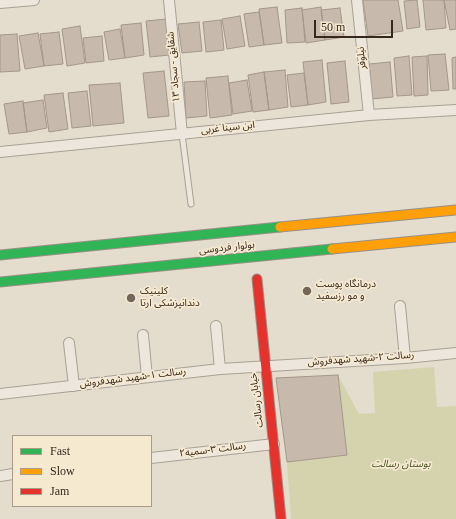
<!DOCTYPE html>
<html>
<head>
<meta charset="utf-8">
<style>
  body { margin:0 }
  #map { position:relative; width:456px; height:519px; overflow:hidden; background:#e4dccc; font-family:Georgia,serif }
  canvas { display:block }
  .legend { position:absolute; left:12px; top:435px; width:140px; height:72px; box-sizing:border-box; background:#f5e9d0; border:1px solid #a99c88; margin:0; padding:5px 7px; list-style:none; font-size:12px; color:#37281d }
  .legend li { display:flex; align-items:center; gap:8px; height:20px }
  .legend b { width:20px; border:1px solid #a99c88 }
  .scale { position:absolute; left:314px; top:20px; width:79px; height:18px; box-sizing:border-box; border:2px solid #37281d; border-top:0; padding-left:5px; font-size:12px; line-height:14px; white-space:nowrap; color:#37281d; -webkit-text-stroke:3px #f5e9d0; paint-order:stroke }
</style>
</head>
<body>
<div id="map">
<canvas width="456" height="519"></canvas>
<ul class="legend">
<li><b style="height:5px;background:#30b455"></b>Fast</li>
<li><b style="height:5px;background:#ff9f0a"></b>Slow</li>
<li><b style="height:5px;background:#e5322d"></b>Jam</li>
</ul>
<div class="scale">50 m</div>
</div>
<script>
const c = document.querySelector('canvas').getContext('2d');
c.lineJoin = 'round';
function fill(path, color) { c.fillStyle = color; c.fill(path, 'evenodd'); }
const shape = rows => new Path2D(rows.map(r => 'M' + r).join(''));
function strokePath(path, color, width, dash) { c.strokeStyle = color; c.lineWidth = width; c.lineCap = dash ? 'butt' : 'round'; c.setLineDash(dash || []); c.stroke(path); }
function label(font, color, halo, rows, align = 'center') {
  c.font = font + ' Georgia,"Noto Sans Arabic",serif'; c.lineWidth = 3.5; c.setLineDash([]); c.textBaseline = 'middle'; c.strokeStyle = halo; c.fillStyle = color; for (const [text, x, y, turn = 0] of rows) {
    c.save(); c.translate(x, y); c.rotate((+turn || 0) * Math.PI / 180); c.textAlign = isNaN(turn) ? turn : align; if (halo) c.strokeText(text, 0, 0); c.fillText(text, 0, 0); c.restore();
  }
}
const green = shape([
  [434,367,437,407,456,406,456,519,291,519,287,462,347,455,338,375,359,414,375,413,373,372]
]);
const building = shape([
  [363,0,398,0,403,31,368,36,363,0],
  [417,0,420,27,407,29,404,1,417,0],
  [423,0,444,0,446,28,426,30,423,0],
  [444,0,456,0,456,29,450,30,444,0],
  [277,7,282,43,264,45,259,9,277,7],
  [321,7,325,40,306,43,302,10,321,7],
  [302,8,305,42,287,43,285,10,302,8],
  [340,8,344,37,325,40,321,10,340,8],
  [259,12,264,45,249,47,244,14,259,12],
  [240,16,245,46,227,49,222,19,240,16],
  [166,19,169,55,150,57,146,21,166,19],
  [221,20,224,50,206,52,203,22,221,20],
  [199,22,202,51,182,53,178,24,199,22],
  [141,23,144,55,125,58,121,25,141,23],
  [80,26,85,63,67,66,62,29,80,26],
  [120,29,125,58,109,60,104,32,120,29],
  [59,32,63,64,44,66,40,34,59,32],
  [38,33,44,66,25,69,19,36,38,33],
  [17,34,20,71,0,72,0,35,17,34],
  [102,36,104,61,86,63,83,38,102,36],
  [445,54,449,90,431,91,428,55,445,54],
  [409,56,412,95,397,96,394,58,409,56],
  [427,56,428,95,414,96,412,57,427,56],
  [456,57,456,89,453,89,452,58,456,57],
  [322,60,326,102,308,105,303,62,322,60],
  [345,61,349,102,331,104,327,63,345,61],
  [390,62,393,97,372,99,369,64,390,62],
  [285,70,288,107,269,110,264,72,285,70],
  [164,71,169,116,148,118,143,73,164,71],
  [264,72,269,110,253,112,248,75,264,72],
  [304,73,308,105,291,107,287,75,304,73],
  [228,76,232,115,210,118,206,78,228,76],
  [247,80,252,111,233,114,229,83,247,80],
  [205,81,207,116,186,118,184,82,205,81],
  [120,83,124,123,93,126,89,85,120,83],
  [87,91,91,126,72,128,68,93,87,91],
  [63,93,68,129,49,132,44,95,63,93],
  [43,100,47,128,27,132,23,103,43,100],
  [23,101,27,132,9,134,4,104,23,101],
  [338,375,347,455,287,462,276,378,338,375]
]);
const lane = shape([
  [182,134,191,204]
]);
const street = shape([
  [169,0,182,134],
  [357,0,369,115],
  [0,3,34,0],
  [0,152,369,115,456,110],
  [400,306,405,358],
  [216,326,220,369],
  [143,335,147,377],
  [69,343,74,386],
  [0,394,220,369,405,358,456,353],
  [151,458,274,444],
  [0,476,13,474]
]);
const fast = shape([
  [0,255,280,227],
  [0,282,332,249]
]);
const slow = shape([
  [280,227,456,210],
  [332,249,456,237]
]);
const jam = shape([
  [257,279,281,519]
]);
const markers = [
  [307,291,5,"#74675a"],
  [131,298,5,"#74675a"]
];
const streetNames = [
  ["نیلوفر",363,58,-95],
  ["شقایق - سجاد ۱۳",175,67,-95],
  ["ابن سینا غربی",228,129,-6],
  ["بولوار فردوسی",227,249,-6],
  ["رسالت ۲-شهید شهدفروش",361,360,-4],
  ["رسالت ۱-شهید شهدفروش",133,379,-7],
  ["خیابان رسالت",258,400,-97],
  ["رسالت ۳-سمیه۲",213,451,-7]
];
const poiNames = [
  ["درمانگاه پوست",316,285],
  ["و مو رزسفید",316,297],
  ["کلینیک",140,292],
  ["دندانپزشکی ارتا",140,304]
];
const parkNames = [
  ["بوستان رسالت",401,465]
];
fill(green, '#d4d3ae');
fill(building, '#c7baac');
strokePath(building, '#a4978b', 1);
strokePath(lane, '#a9a194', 7);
strokePath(street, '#a9a194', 12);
strokePath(fast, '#989085', 11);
strokePath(slow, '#989085', 11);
strokePath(jam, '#989085', 11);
strokePath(lane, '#ece6dd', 5);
strokePath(street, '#ece6dd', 10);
strokePath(fast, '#30b455', 9);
strokePath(slow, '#ff9f0a', 9);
strokePath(jam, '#e5322d', 9);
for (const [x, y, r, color] of markers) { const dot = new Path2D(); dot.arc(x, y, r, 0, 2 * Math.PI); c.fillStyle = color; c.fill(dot); strokePath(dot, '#f5e9d0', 1.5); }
label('10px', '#37281d', '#f5e9d0', streetNames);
label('10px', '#37281d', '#f5e9d0', poiNames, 'left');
label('italic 10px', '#485323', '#f5e9d0', parkNames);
</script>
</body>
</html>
